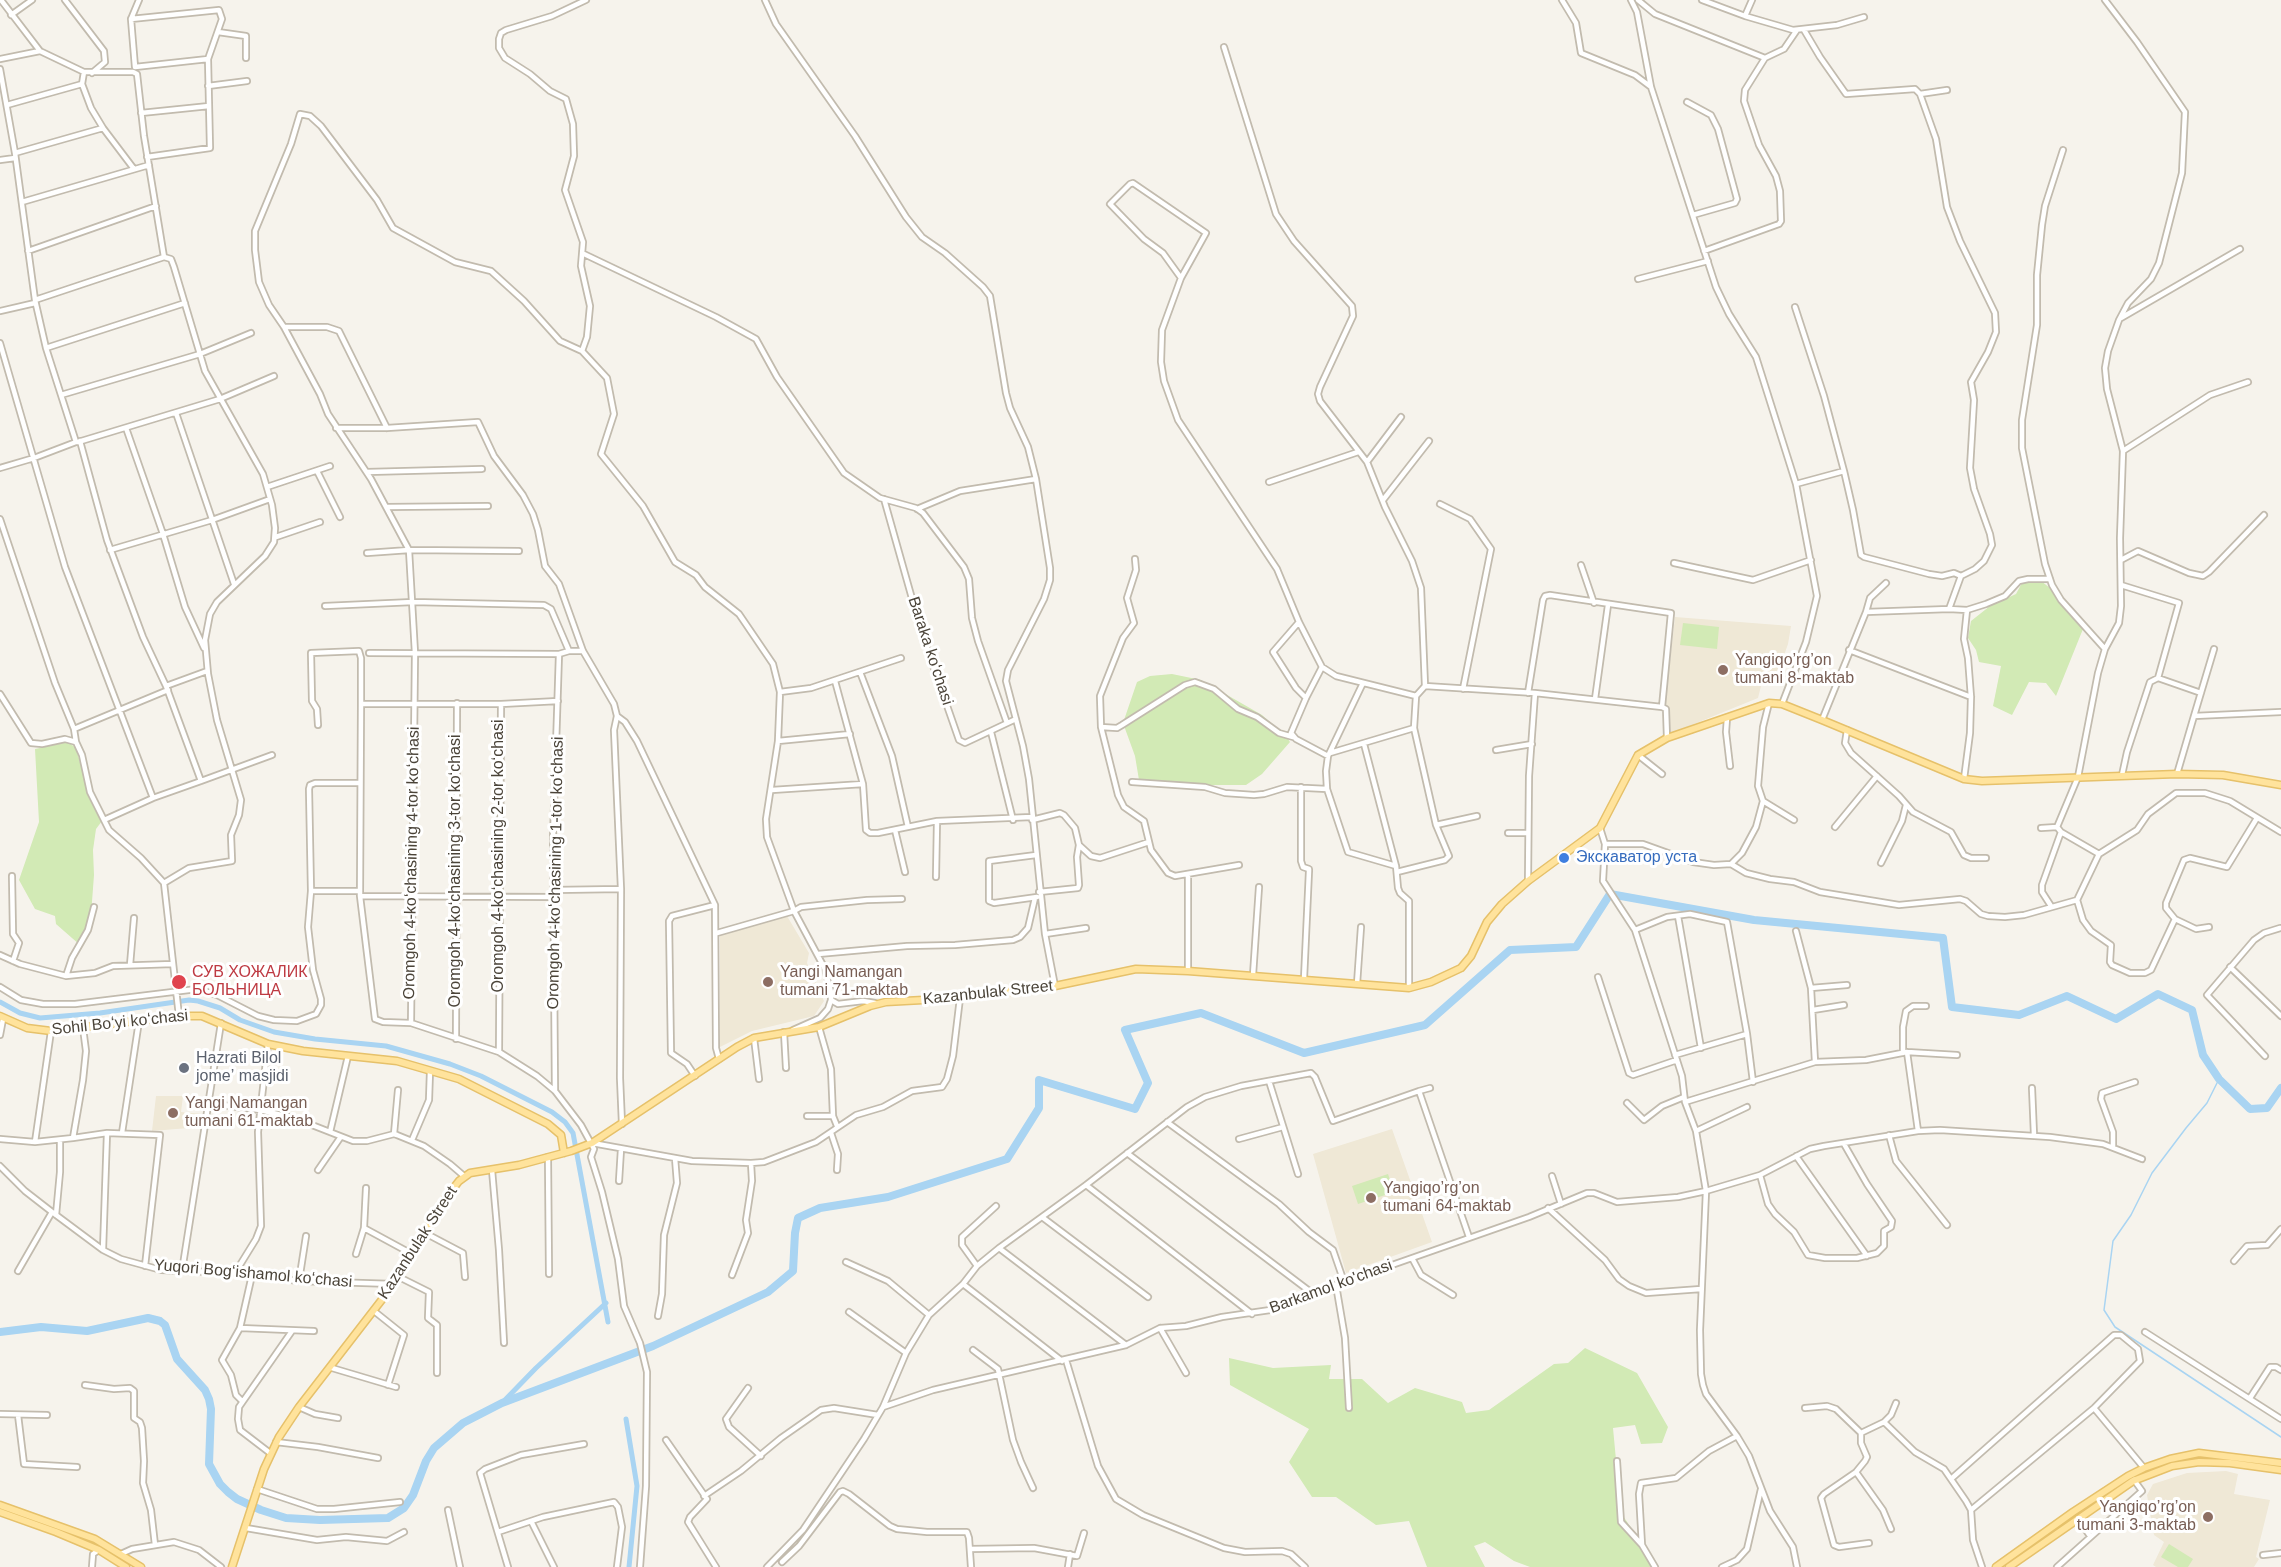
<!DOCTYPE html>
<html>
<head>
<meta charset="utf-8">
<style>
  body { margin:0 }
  canvas { display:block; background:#f6f3ec }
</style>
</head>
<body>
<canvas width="2281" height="1567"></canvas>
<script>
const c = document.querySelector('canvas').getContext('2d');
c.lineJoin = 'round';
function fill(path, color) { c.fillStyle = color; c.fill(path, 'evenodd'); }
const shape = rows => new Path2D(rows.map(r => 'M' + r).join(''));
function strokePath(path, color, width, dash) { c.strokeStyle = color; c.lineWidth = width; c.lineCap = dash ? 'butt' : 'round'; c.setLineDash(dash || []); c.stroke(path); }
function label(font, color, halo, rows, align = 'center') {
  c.font = font + ' Arial,sans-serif'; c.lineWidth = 6; c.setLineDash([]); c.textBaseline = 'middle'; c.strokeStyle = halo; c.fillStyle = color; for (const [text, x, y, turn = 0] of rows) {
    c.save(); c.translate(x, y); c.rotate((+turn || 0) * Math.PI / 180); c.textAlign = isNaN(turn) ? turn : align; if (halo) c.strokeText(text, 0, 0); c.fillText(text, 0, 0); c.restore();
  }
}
const education = shape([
  [1675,617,1791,626,1788,644,1782,661,1773,678,1763,678,1758,698,1667,735,1665,706],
  [787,916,809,953,807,963,824,1001,814,1016,752,1031,720,1047,720,935],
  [156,1096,183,1096,181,1112,202,1114,201,1127,152,1131],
  [1392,1129,1432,1242,1346,1273,1313,1154],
  [2226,1471,2238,1474,2234,1494,2270,1500,2256,1557,2259,1559,2254,1567,2156,1567,2153,1565,2164,1542,2154,1535,2147,1495,2153,1484,2187,1473]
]);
const green = shape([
  [2023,581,2041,581,2050,588,2083,629,2056,696,2046,683,2029,682,2012,715,1993,706,2001,666,1979,662,1976,650,1968,638,1971,621,1990,606,2016,594],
  [1683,623,1719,627,1717,649,1680,645],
  [1172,674,1201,680,1262,715,1286,736,1290,742,1262,774,1246,785,1186,785,1139,780,1135,756,1123,723,1137,682,1150,676],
  [68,742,76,748,88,791,102,821,96,829,93,850,94,875,91,915,80,945,56,924,55,916,35,909,19,880,39,822,35,749],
  [1388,1174,1394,1192,1358,1204,1352,1186],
  [1585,1348,1637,1373,1668,1427,1662,1443,1641,1444,1635,1425,1613,1428,1621,1513,1651,1557,1652,1567,1530,1567,1514,1561,1485,1542,1474,1546,1485,1567,1427,1567,1409,1521,1376,1525,1336,1497,1312,1497,1289,1462,1309,1429,1230,1385,1229,1358,1273,1368,1331,1365,1329,1379,1362,1379,1388,1403,1415,1388,1462,1402,1466,1413,1489,1410,1554,1364,1568,1363],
  [2169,1544,2193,1559,2188,1567,2178,1567,2161,1557]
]);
const stream = shape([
  [2219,1079,2207,1103,2186,1128,2152,1173,2131,1215,2113,1241,2104,1310,2115,1327,2281,1437]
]);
const canal = shape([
  [0,1002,20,1013,40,1018,100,1013,189,1000,198,1001,220,1008,240,1020,274,1032,315,1039,386,1046,450,1064,481,1076,552,1112,565,1122,573,1133,608,1322],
  [502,1403,536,1368,606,1303],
  [626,1419,637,1486,629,1567]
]);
const river = shape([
  [0,1332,41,1327,87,1331,148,1318,160,1321,165,1325,177,1359,205,1390,209,1399,211,1409,209,1464,220,1484,228,1492,237,1499,261,1510,286,1518,320,1520,388,1518,404,1508,413,1495,426,1461,434,1448,463,1423,502,1403,653,1346,768,1292,793,1271,795,1233,798,1218,820,1208,888,1197,1007,1159,1039,1108,1039,1080,1135,1109,1148,1083,1125,1030,1201,1013,1304,1053,1425,1025,1510,950,1576,947,1610,894,1754,920,1943,938,1952,1007,2019,1015,2067,996,2116,1019,2158,994,2192,1010,2203,1055,2219,1079,2250,1109,2267,1108,2281,1088]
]);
const minor = shape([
  [1,0,40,51,84,72,133,72,137,74,144,136,164,257,171,259,174,267,205,371,263,474,272,505,275,528,274,542,265,556,217,602,210,614,205,640,208,674,217,720,241,800,239,815,231,835,232,861,189,868,164,883],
  [65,0,104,51,105,62,92,73],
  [139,0,131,19,135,67,208,59,210,148,147,157],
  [765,0,776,24,855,136,906,217,922,237,945,253,983,287,990,296,1006,393,1010,408,1028,447,1036,479,1050,568,1050,580,1044,599,1008,670,1006,681,1023,746,1029,779,1045,934,1055,986],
  [1562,0,1576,23,1581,53,1635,75,1651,87],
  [1631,0,1637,12,1651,87,1716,287,1729,314,1756,357,1796,484,1817,596,1806,642,1782,704],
  [1638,0,1655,14,1765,58,1784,49,1797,30],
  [1702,0,1745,16,1793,30,1837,25,1864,17],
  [11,15,32,0],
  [1745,16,1752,0],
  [131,19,219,10,222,19,208,59],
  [1804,30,1820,57,1846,94,1915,89,1920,94,1936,139,1947,207,1960,241,1995,313,1996,332,1988,352,1971,382,1974,400,1970,468,1974,489,1990,534,1992,545,1984,561,1975,569,1961,576],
  [218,32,246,36,246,58],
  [1224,47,1276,214,1294,241,1352,306,1353,316,1320,387,1318,394,1320,401,1367,462,1385,507,1412,561,1421,588,1425,686,1416,696,1414,728,1436,825,1449,856,1445,860,1397,872],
  [0,59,40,51],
  [0,69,15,153,35,300,46,348,76,442,34,458,0,468],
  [82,84,91,108,103,128],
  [208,86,247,81],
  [1920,94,1947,90],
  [1687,102,1711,115,1718,129,1737,199,1735,203,1693,215],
  [7,105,82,84,84,72],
  [141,113,209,106],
  [2063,150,2045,206,2042,225,2037,275,2037,325,2022,420,2022,448,2045,564,2052,585,2061,600,2105,649],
  [15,153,103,128,134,169],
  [0,160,15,158],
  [22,202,149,165],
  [28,251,156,206],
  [1704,251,1779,224,1781,221,1780,191,1776,176,1759,145,1744,101,1745,90,1765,58],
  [584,254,716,317,756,339,777,377,844,473,880,498,916,508,923,513,964,567,969,579,972,618,978,641,1007,723],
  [1181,278,1163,253,1144,239,1110,204,1130,184,1133,183,1206,233,1181,278,1162,330,1161,362,1164,381,1178,420,1277,569,1299,622,1322,667,1336,676,1416,696],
  [1638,279,1708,261],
  [35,300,164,257],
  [1795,307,1824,396,1844,471],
  [0,311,35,303],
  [2121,318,2240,249],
  [284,327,327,327,339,331,387,428],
  [0,343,65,567,153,798,104,820],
  [46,348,185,303],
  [582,351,587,337,590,306,581,266,583,242,565,190,574,156,573,124,566,99,550,91,530,74,505,58,499,48,499,39,501,33,506,30,552,16,586,0],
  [61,395,200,354,251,333],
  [176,413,234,584],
  [126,428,163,534,185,607,204,648],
  [336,428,387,428,478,422,494,456,523,495,533,514,538,530,545,566,559,584,583,651,614,704,617,716,614,730,621,889,620,1078,622,1124],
  [80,441,107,540,143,637,166,686,201,781,272,755],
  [78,442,220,399,274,376],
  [2123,451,2210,395,2248,382],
  [1367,462,1401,417],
  [317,471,340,517],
  [367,472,482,469],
  [1269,482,1358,452],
  [1796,484,1844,471,1853,510,1861,555,1864,557,1929,574,1942,576,1954,573,1961,576,1949,609,1866,612,1822,720],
  [267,487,330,466],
  [884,499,922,634,959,740,965,743,1016,719],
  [1383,500,1429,441],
  [1440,504,1470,519,1491,549,1463,689],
  [387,507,488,506],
  [917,509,960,491,1036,479],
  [0,519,55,683,74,729],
  [276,537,320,522],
  [110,550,212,520,270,499],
  [367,553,409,550,519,551],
  [1135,559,1136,570,1127,598,1134,623,1123,638,1100,696,1101,727,1118,795,1124,807,1144,821,1151,850,1168,873,1175,876,1239,865],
  [2121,560,2138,551,2189,573,2203,576,2209,572,2264,515],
  [1674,563,1753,580,1811,560],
  [1581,565,1594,603],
  [2121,585,2179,603,2158,678],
  [325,606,413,602,544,605,551,609,569,651],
  [1949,609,1967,610,1986,604,2005,596,2019,581,2028,579,2050,579],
  [1866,612,1870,598,1886,583],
  [1299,622,1273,652,1296,688,1306,698],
  [1849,650,1971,697],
  [369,653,559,654,569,651,583,651],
  [1322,667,1306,698,1291,733,1296,739,1328,756],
  [860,672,892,756,908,827],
  [835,681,863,784,866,830,870,833,878,833,937,821,1032,817],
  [1363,683,1328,756,1326,771,1327,789,1348,852,1396,866],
  [166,686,207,671],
  [1425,686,1535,693,1662,707,1666,709,1667,738],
  [168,690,74,729,76,742,82,755,90,792,109,830,141,858,164,883,179,1016],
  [780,692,811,688,901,658],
  [1528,693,1543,600,1545,596,1550,595,1671,613,1662,707],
  [0,694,31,743,42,744,65,739,76,742],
  [1595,699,1608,605],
  [501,704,558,701],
  [617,716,625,722,637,741,715,905,716,1048,719,1059],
  [2194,716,2214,649],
  [1727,718,1726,732,1730,766],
  [318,725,317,709,312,701,311,653,359,651,361,658,361,704],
  [1101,727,1117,728,1122,725,1185,685,1195,682,1214,689,1238,709,1257,717,1279,733,1293,737],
  [1847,730,1845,743,1851,753,1899,796,1913,812,1951,832,1964,855,1971,858,1986,858],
  [991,732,1013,820],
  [778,741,850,734],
  [1364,744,1396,866,1398,888,1400,893,1409,901,1409,988],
  [1496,750,1532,744],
  [1330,753,1414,728],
  [1638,755,1662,774],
  [2177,774,2194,716,2281,712],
  [2122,775,2127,752,2150,682,2158,678,2201,693],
  [1964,779,1970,733,1971,697,1968,658,1964,639,1967,610],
  [1132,782,1205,787,1225,793,1254,795,1264,794,1287,787,1327,789],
  [1301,787,1301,861,1303,867,1309,869,1309,871,1304,979],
  [772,790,863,784],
  [153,798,201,781],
  [1763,801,1794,820],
  [1032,820,1060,813,1064,815,1075,828,1079,845,1077,857,1079,885,1078,888,1039,892],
  [1436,825,1477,816],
  [1835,827,1877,776],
  [1600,828,1605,844,1643,844,1693,862,1714,865,1731,864,1742,853,1756,827,1763,801,1758,786,1763,727,1769,703],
  [2041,828,2057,827],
  [895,830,905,872],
  [1508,833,1528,833],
  [1605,844,1603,881,1635,930,1682,1076,1685,1102],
  [1079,845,1091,856,1100,858,1149,842],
  [2099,854,2061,832,2057,827,2078,777,2098,673,2105,649,2119,623,2121,606,2120,538,2123,451,2107,389,2105,368,2108,351,2119,320,2128,303,2151,279,2159,263,2182,173,2185,112,2137,42,2105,0],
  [1036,855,989,861,989,901,994,903,1037,897],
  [1881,863,1902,821,1906,805],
  [1731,864,1746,873,1770,879,1794,882,1820,892,1899,905,1960,899,1966,901,1981,914,1988,916,2005,917,2024,915,2077,900],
  [12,876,13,934,19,943,13,961],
  [936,877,937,821],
  [1528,881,1529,776,1535,693],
  [554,890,621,889],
  [311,891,360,891],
  [360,896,554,897],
  [2051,906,2042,892,2042,885,2061,832],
  [1678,916,1701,1048],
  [2175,919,2166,908,2166,903,2184,860,2190,858,2227,867,2257,818],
  [2209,927,2196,929,2175,919,2151,970,2145,973,2130,973,2112,965,2110,962,2111,945,2091,931,2083,920,2077,900,2099,854,2137,830,2148,814,2176,793,2205,793,2230,801,2281,832],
  [1635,930,1667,917,1690,914,1727,922,1747,1034],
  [1796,931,1811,988,1815,1062],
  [717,933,794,911,801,907,867,900,902,899],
  [1045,934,1086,928],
  [818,954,907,946,955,945,1013,940,1020,937,1028,928,1035,898],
  [0,955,20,964,66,976,95,973,113,966,173,964],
  [130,965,134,918],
  [2230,967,2281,1016],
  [1188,971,1188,874],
  [1253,975,1259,887],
  [66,976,72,958,88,930,94,907],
  [1598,977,1629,1073,1633,1075,1677,1060],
  [1357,984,1361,927],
  [0,987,21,1000,43,1004,75,1004,197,989,217,995,258,1016,274,1020,297,1021,316,1014,321,1005,321,999,313,970,308,927,311,891,309,789,310,785,315,783,360,783],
  [1811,988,1847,985],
  [1813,1010,1844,1005],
  [411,1023,415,653,409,550,371,479,328,414,320,394,284,327,269,305,259,282,255,250,255,231,291,144,300,114,310,116,321,126,377,200,393,228,455,262,491,271,524,301,560,341,582,351,607,378,614,414,601,454,643,506,675,562,696,575,705,587,739,614,773,664,780,692,778,741,766,819,767,837,794,911,825,969,831,992,831,1000,838,1004,863,1001,875,1003],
  [819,1027,831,1069,833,1116,837,1126],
  [83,1028,86,1051,83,1080,73,1138,107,1133,160,1135,145,1266],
  [793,1030,820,1018,828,1009,831,1000],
  [784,1032,786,1068],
  [0,1035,3,1019],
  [754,1038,759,1079],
  [456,1039,457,703],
  [499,1052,501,704,361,704,360,896,375,1019,383,1022,411,1023,499,1052,537,1076,555,1091,581,1125,594,1149,591,1157,602,1192,618,1259,624,1306,640,1343,647,1372,646,1486,640,1567],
  [1903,1053,1903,1027,1906,1011,1913,1006,1926,1006],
  [1675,1055,1747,1034,1753,1082],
  [2265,1056,2207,995,2254,940,2264,933,2280,928],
  [695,1076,687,1064,671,1053,669,921,672,916,715,905],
  [1269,1081,1298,1174],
  [2032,1088,2034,1135],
  [555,1091,553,838,559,654],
  [1419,1091,1430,1088],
  [207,1103,260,1110,294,1118,353,1141,367,1141,394,1134,397,1135,424,1146,450,1164,464,1176],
  [1627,1103,1644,1120,1662,1106,1684,1097],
  [807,1116,833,1116],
  [1167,1122,1279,1204,1309,1232,1333,1250,1344,1282],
  [1696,1131,1747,1107],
  [1918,1131,1907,1052,1957,1055],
  [330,1132,348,1056],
  [122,1133,139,1021],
  [831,1133,838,1154,837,1170],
  [394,1134,398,1090],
  [1889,1135,1896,1161,1947,1225],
  [0,1139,35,1142,73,1138],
  [1239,1139,1283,1127],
  [412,1140,429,1100,430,1071],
  [35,1142,51,1031],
  [592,1143,692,1161,751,1163,764,1162,816,1142,856,1115,883,1107,912,1091,942,1087,947,1079,953,1056,960,998],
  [2113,1147,2113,1132,2101,1099,2102,1093,2135,1082],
  [1127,1153,1312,1293],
  [1796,1156,1867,1256],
  [548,1157,549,1274],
  [0,1166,25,1191,52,1212,103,1250,121,1259,161,1270,235,1273,299,1281,394,1284],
  [318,1170,340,1138],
  [492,1170,499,1250,504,1343],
  [1760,1175,1768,1204,1775,1214,1794,1232,1808,1255,1825,1258,1857,1258,1877,1253,1884,1246,1884,1231,1891,1227,1892,1221,1867,1184,1844,1144],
  [1552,1176,1561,1204],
  [619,1181,621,1149],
  [1086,1185,1252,1314],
  [1548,1208,1605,1260,1619,1279,1629,1286,1646,1293,1701,1289],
  [56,1215,60,1172,60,1140],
  [1042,1217,1148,1297],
  [364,1228,412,1254],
  [425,1233,463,1253,465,1277],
  [999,1248,1126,1345],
  [103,1250,107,1133],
  [356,1254,364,1228,366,1188],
  [1412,1258,1421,1275,1453,1295],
  [2234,1261,2247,1246,2267,1245,2281,1229],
  [846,1262,888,1281,929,1315],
  [977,1266,962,1245,962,1237,996,1206],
  [18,1271,52,1212],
  [182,1271,221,1023],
  [235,1273,256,1239,261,1226,258,1132,268,1044],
  [732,1275,748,1233,746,1220,752,1181,751,1163],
  [399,1277,429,1292,428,1318,437,1325,437,1373],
  [299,1281,306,1236],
  [963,1284,1062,1361],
  [1336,1285,1345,1338,1349,1408],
  [374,1311,404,1335,388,1385],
  [849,1312,906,1353],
  [658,1316,662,1294,664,1235,677,1183,675,1158],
  [240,1328,314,1331],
  [1160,1328,1186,1373],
  [2145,1332,2281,1419],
  [973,1350,998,1369,1013,1440,1021,1462,1033,1488],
  [1066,1360,1098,1466,1116,1499,1143,1515,1224,1548,1245,1552,1282,1551,1291,1554,1305,1567],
  [332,1368,396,1387],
  [85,1385,114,1389,130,1388,134,1391,134,1418,140,1422,142,1428,144,1461,143,1483,151,1510,155,1545],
  [748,1388,726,1419,729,1427,761,1456],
  [2250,1398,2270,1367,2276,1367,2281,1370],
  [242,1401,236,1395,231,1375,222,1360,240,1328,252,1275],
  [299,1407,315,1414,338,1418],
  [883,1407,933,1390,1126,1345,1160,1328,1186,1326,1222,1317,1277,1309,1312,1293,1529,1217,1587,1193,1594,1193,1617,1202,1678,1197,1706,1191,1760,1175,1810,1149,1824,1146,1918,1131,1940,1130,2050,1137,2103,1144,2142,1159],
  [1805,1408,1827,1406,1836,1409,1861,1433],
  [2094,1408,2144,1468],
  [0,1414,47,1415],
  [18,1415,24,1464,77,1467],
  [1884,1422,1891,1415,1896,1403],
  [666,1440,707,1499,690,1517,688,1522,716,1567],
  [276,1442,318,1447,378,1458],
  [270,1453,240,1430,238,1419,239,1407,292,1331],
  [1617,1461,1621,1522,1642,1545],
  [1856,1472,1883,1510,1891,1529],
  [1951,1479,2114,1335,2121,1335,2138,1349,2140,1361,2094,1408,1971,1510],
  [257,1489,317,1509,334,1509,400,1502],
  [704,1496,741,1471,781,1438,821,1410,834,1408,878,1415],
  [448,1510,460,1567],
  [2078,1519,2090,1536],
  [531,1521,554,1567],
  [246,1528,317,1540,346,1537,387,1541,404,1532],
  [498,1532,543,1517,614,1502,618,1507,622,1527,617,1567],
  [1869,1543,1839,1547,1834,1545,1821,1498,1824,1494,1856,1472,1865,1461,1867,1457,1861,1443,1861,1433,1884,1422,1915,1452,1944,1469,1966,1501,1971,1510,1973,1540,1982,1567],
  [970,1549,1034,1548,1077,1556,1084,1533],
  [121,1554,132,1549,174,1542,199,1550,221,1567],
  [2263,1555,2281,1553],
  [782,1562,799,1546,840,1492,843,1491,849,1494,890,1526,897,1529,927,1532,967,1532,969,1538,971,1567],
  [92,1567,93,1554,99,1550],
  [508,1567,480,1473,485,1469,521,1455,584,1444],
  [767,1567,803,1530,864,1439,883,1407,906,1353,929,1315,963,1284,977,1266,999,1248,1086,1185,1187,1107,1205,1097,1241,1086,1311,1073,1315,1077,1333,1121,1419,1091,1469,1237],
  [1068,1567,1070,1554],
  [1655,1567,1642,1545,1639,1494,1641,1483,1676,1478,1709,1451,1737,1436],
  [1722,1567,1737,1560,1747,1549,1761,1489],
  [1797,1567,1793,1547,1770,1511,1749,1456,1737,1436,1706,1394,1703,1385,1701,1374,1700,1330,1706,1191,1696,1131,1685,1102,1815,1062,1866,1060,1907,1052],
  [2057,1567,2142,1491,2134,1480]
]);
const major = shape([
  [0,1016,27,1028,51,1031,179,1016,202,1016,268,1044,303,1051,397,1061,459,1079,548,1124,561,1135,564,1153],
  [0,1505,95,1539,141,1567],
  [0,1512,56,1532,99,1550,126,1567],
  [232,1567,264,1469,279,1437,299,1407,394,1284,445,1199,459,1181,470,1173,519,1165,571,1151,592,1143,737,1047,754,1038,819,1027,870,1006,886,1002,960,998,1055,986,1136,969,1188,971,1409,988,1431,982,1461,968,1471,956,1487,922,1502,904,1528,881,1600,828,1638,755,1667,738,1769,703,1782,704,1822,720,1964,779,1982,781,2177,774,2223,775,2281,785],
  [1996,1567,2073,1512,2128,1476,2144,1468,2170,1459,2199,1453,2281,1463],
  [2009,1567,2133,1481,2172,1466,2199,1462,2230,1463,2281,1470]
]);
const markers = [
  [1723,670,6,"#8d6e63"],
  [1564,858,6,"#3f7fe0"],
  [179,982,8,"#e0444e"],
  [768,982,6,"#8d6e63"],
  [184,1068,6,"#6b7280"],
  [173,1113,6,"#8d6e63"],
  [1371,1198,6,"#8d6e63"],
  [2208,1517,6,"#8d6e63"]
];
const streetNames = [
  ["Baraka koʻchasi",930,651,72],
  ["Oromgoh 4-koʻchasining 2-tor koʻchasi",499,856,-90],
  ["Oromgoh 4-koʻchasining 4-tor koʻchasi",412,863,-89],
  ["Oromgoh 4-koʻchasining 3-tor koʻchasi",456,871,-90],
  ["Oromgoh 4-koʻchasining 1-tor koʻchasi",556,873,-89],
  ["Kazanbulak Street",988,993,-6],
  ["Sohil Boʻyi koʻchasi",120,1023,-6],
  ["Kazanbulak Street",418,1243,-57],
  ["Yuqori Bogʻishamol koʻchasi",253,1274,5],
  ["Barkamol ko'chasi",1331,1287,-20]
];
const educationNames = [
  ["Yangiqo’rg’on",1735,661],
  ["tumani 8-maktab",1735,679],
  ["Yangi Namangan",780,973],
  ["tumani 71-maktab",780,991],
  ["Yangi Namangan",185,1104],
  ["tumani 61-maktab",185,1122],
  ["Yangiqo’rg’on",1383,1189],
  ["tumani 64-maktab",1383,1207],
  ["Yangiqo’rg’on",2196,1508,"right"],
  ["tumani 3-maktab",2196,1526,"right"]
];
const shopNames = [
  ["Экскаватор уста",1576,858]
];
const healthNames = [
  ["СУВ ХОЖАЛИК",192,973],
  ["БОЛЬНИЦА",192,991]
];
const worshipNames = [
  ["Hazrati Bilol",196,1059],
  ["jome’ masjidi",196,1077]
];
fill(education, '#efe8d6');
fill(green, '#d2eab5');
strokePath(stream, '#a9d4f2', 1.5);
strokePath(canal, '#a9d4f2', 5);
strokePath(river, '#a9d4f2', 8);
strokePath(minor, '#c2bbae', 8);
strokePath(major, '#e6c16a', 9);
strokePath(minor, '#fff', 4.5);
strokePath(major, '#ffe39c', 6);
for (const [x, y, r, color] of markers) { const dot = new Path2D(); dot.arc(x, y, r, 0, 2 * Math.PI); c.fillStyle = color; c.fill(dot); strokePath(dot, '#fff', 2); }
label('16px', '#4b4439', '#fff', streetNames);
label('16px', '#785e54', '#fff', educationNames, 'left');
label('16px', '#366cbe', '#fff', shopNames, 'left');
label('16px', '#be3a42', '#fff', healthNames, 'left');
label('16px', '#5b616d', '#fff', worshipNames, 'left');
</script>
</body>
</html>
